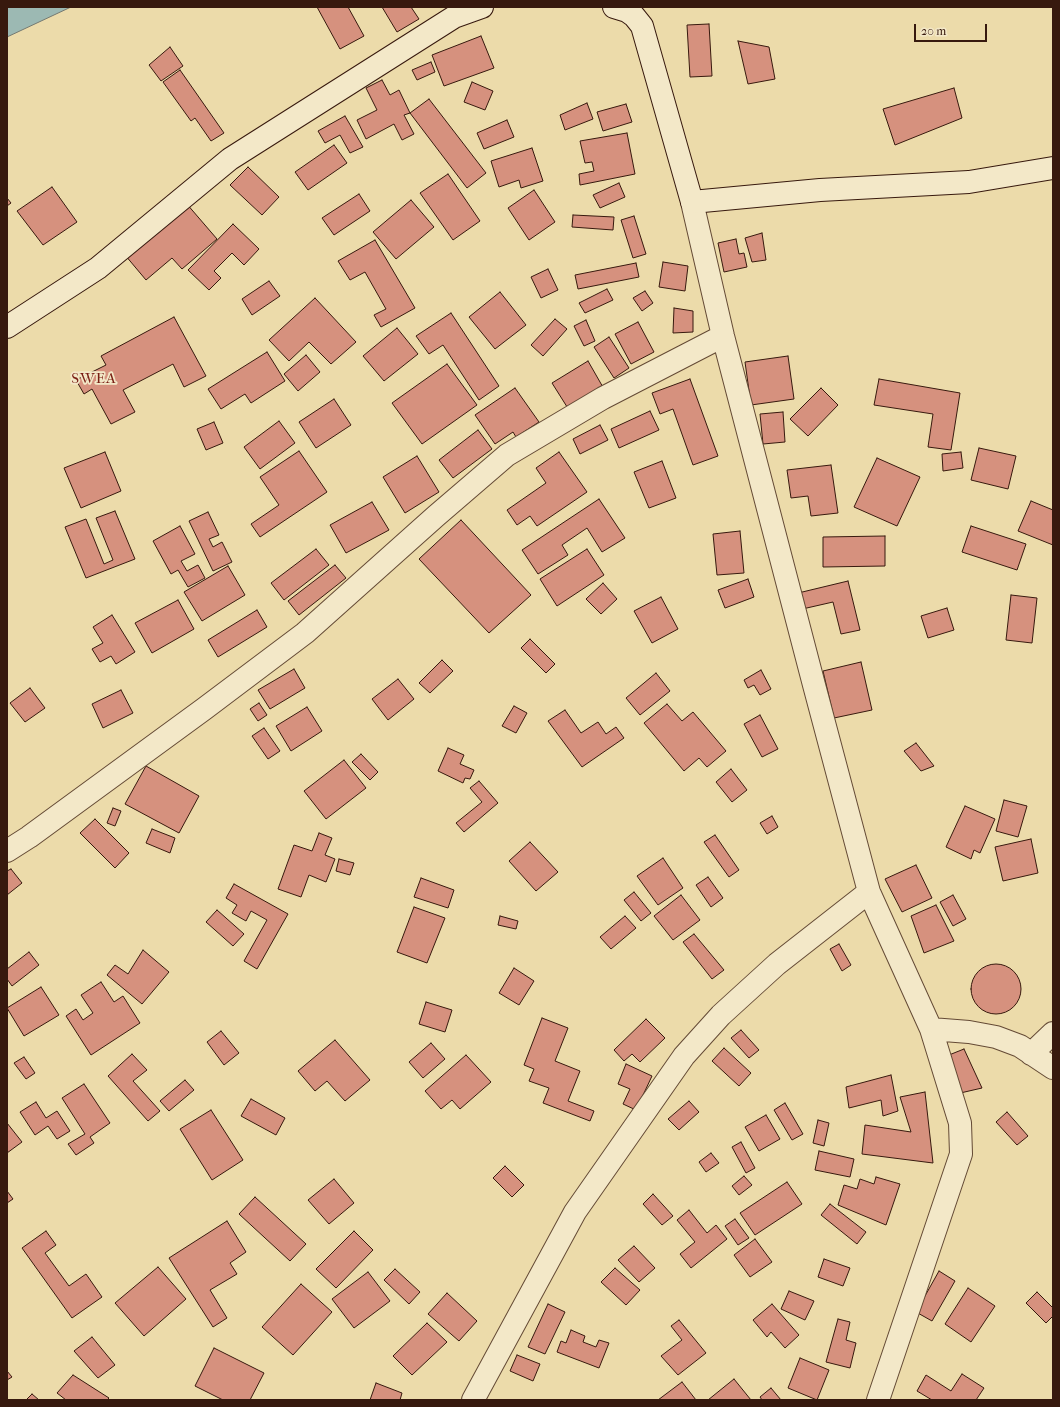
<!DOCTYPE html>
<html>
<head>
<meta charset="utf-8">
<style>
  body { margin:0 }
  #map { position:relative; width:1060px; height:1407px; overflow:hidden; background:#ecdbaa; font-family:"IM FELL French Canon",serif }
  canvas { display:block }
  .frame { position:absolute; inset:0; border:8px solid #37190e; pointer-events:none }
  .scale { position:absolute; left:914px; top:24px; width:73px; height:18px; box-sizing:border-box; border:2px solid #37190e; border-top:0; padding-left:5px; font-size:12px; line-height:14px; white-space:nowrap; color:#37190e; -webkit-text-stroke:3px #f3e8c8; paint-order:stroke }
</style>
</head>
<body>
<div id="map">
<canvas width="1060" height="1407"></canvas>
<div class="frame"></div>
<div class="scale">20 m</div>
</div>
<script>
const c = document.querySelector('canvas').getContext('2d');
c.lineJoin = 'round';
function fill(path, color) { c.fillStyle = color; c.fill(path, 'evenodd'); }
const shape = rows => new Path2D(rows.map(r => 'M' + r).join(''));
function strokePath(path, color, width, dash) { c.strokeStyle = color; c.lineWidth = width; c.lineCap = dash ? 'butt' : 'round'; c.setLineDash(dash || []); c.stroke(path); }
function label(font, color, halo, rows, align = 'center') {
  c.font = font + ' "IM FELL French Canon",serif'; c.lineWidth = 3.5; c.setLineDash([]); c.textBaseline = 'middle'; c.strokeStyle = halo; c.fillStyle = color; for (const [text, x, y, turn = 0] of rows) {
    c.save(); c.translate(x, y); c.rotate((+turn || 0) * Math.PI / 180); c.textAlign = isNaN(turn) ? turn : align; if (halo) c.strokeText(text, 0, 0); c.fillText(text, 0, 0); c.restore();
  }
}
const water = shape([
  [7,7,71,7,7,37,7,7]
]);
const building = shape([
  [317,7,348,7,364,36,340,49,317,7],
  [382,7,411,7,419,19,397,32,382,7],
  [709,24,712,76,690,77,687,25,709,24],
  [481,36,494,68,444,86,432,55,481,36],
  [738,41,769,47,775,79,748,84,738,41],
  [170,47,183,66,161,81,149,65,170,47],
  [431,62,435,72,417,80,412,70,431,62],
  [180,70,224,133,211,141,195,118,191,121,163,82,180,70],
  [382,80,390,95,399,90,410,113,404,115,414,134,402,140,394,124,366,139,357,120,377,110,366,88,382,80],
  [472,82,493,91,485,110,464,102,472,82],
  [954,88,962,118,895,145,883,109,954,88],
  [429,99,486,173,467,188,410,113,429,99],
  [587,103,593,119,565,130,560,115,587,103],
  [626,104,632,122,603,131,597,112,626,104],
  [345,116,363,147,350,153,340,135,325,143,318,131,345,116],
  [507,120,514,137,484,149,477,133,507,120],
  [627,133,635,174,580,185,579,174,594,171,592,162,585,163,580,141,627,133],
  [334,145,347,163,308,190,295,172,334,145],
  [532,148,543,181,521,188,519,180,499,187,491,161,532,148],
  [248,167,279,197,262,215,230,185,248,167],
  [448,174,480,221,453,240,420,193,448,174],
  [619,183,625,197,600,208,593,195,619,183],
  [52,187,77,222,43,245,17,211,52,187],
  [534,190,555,222,529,240,508,208,534,190],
  [359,194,370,211,334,235,322,218,359,194],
  [7,198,11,203,7,206,7,198],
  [411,200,434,227,396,259,373,232,411,200],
  [186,203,217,239,182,269,172,258,146,280,125,255,186,203],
  [573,215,614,217,613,230,572,227,573,215],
  [634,216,646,254,633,258,621,220,634,216],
  [233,224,259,249,244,265,232,253,214,271,221,278,209,290,188,270,233,224],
  [762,233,766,260,752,262,745,238,762,233],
  [736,239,739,254,744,253,747,267,724,272,718,243,736,239],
  [375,240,415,308,381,327,374,315,386,309,365,272,350,280,338,261,375,240],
  [663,262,688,266,685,291,659,287,663,262],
  [636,263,639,277,578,289,575,275,636,263],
  [548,269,558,290,541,298,531,277,548,269],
  [269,281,280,296,252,315,242,299,269,281],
  [607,289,613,300,585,313,579,303,607,289],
  [645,291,653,303,642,311,633,298,645,291],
  [500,292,526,325,495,349,469,317,500,292],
  [315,298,356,342,331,364,309,342,289,361,269,340,315,298],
  [674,308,693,311,693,332,673,333,674,308],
  [451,313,499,386,479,400,443,345,429,354,416,336,451,313],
  [174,317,206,376,184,387,173,364,123,390,135,412,111,424,92,389,84,394,76,380,106,365,101,356,174,317],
  [555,319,567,329,543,356,531,345,555,319],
  [586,320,595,341,584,346,574,326,586,320],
  [638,322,654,352,631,364,615,334,638,322],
  [397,328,418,354,384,381,363,356,397,328],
  [609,337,629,368,614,378,594,347,609,337],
  [267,352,285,381,251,403,245,394,221,409,208,389,267,352],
  [306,355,320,372,298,391,284,374,306,355],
  [788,356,794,399,751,405,745,362,788,356],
  [588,361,604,389,569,410,552,383,588,361],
  [447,364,477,405,422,444,392,403,447,364],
  [690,379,718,456,693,465,673,409,660,414,652,393,690,379],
  [879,379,960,393,951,450,928,447,933,414,874,405,879,379],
  [515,388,539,422,516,437,513,432,495,444,475,415,515,388],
  [821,388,838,405,808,436,790,419,821,388],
  [334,399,351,425,316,448,299,422,334,399],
  [650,411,659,430,619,448,611,429,650,411],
  [783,412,785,442,763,444,760,414,783,412],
  [279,421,295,443,260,469,244,447,279,421],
  [214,422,223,443,206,450,197,429,214,422],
  [600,425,608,440,580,454,573,439,600,425],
  [478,430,492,449,453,478,439,460,478,430],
  [979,448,1016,456,1008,489,971,480,979,448],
  [299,451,327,492,260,537,251,524,279,505,260,477,299,451],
  [105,452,121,491,81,508,64,468,105,452],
  [559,452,587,492,537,526,530,516,517,525,507,510,546,483,536,468,559,452],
  [961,452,963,468,943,471,942,454,961,452],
  [417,456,439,492,405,513,383,477,417,456],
  [877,458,920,477,897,526,854,507,877,458],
  [662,461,676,498,649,508,634,472,662,461],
  [831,465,838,513,811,516,808,496,791,498,787,470,831,465],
  [599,499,625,538,602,552,587,528,562,545,568,555,538,574,522,550,599,499],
  [1031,501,1053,510,1053,545,1018,531,1031,501],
  [372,502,389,530,346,553,330,525,372,502],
  [115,511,135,559,86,578,65,527,86,519,104,564,113,560,96,518,115,511],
  [208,512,219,535,209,539,213,547,222,542,232,562,213,571,189,521,208,512],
  [461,520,531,595,489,633,419,559,461,520],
  [180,526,195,554,181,561,187,571,198,565,205,578,188,587,178,570,171,574,153,541,180,526],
  [971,526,1026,544,1017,570,962,552,971,526],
  [740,531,744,573,717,575,713,534,740,531],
  [885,536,885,566,823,567,823,537,885,536],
  [316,549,329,565,284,600,271,583,316,549],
  [587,549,604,575,557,606,540,579,587,549],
  [335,565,346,578,299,615,288,601,335,565],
  [228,566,245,595,202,621,184,592,228,566],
  [748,579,754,597,725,608,718,590,748,579],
  [848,581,860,630,841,634,833,602,798,610,794,594,848,581],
  [603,583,617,599,601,614,586,599,603,583],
  [1011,595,1037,598,1032,643,1006,640,1011,595],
  [661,597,678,629,652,643,634,611,661,597],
  [178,600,194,629,152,653,135,623,178,600],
  [947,608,954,630,928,638,921,616,947,608],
  [257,610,267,627,218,657,208,640,257,610],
  [112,615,135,652,116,664,111,656,100,662,92,649,103,643,93,627,112,615],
  [530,639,555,664,546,673,521,648,530,639],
  [442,660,453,671,430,693,419,683,442,660],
  [861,662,872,710,834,718,823,671,861,662],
  [294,669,305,688,270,709,258,690,294,669],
  [761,670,771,689,760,695,754,685,748,688,744,680,761,670],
  [656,673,670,691,640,715,626,698,656,673],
  [398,679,414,699,388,720,372,699,398,679],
  [30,688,45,708,25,722,10,703,30,688],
  [121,690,133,713,103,728,92,704,121,690],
  [259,703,267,715,258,721,250,709,259,703],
  [667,704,682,721,693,712,726,751,707,767,699,758,684,771,644,723,667,704],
  [514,706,527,713,516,733,502,726,514,706],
  [307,707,322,731,291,751,276,726,307,707],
  [565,710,581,733,598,722,606,734,616,727,624,738,582,767,548,721,565,710],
  [760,715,778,749,762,757,744,724,760,715],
  [264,728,280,751,268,759,252,736,264,728],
  [916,743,934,766,921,771,904,751,916,743],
  [448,748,464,755,460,764,474,770,470,779,465,778,463,783,438,771,448,748],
  [361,754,378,772,370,780,352,762,361,754],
  [344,760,366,788,326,819,304,791,344,760],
  [146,766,199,796,179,833,125,804,146,766],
  [731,769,747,790,732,802,716,782,731,769],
  [479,781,498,803,464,832,456,823,482,802,470,788,479,781],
  [1004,800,1027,806,1018,837,996,831,1004,800],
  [965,806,995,819,980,853,974,850,971,859,946,847,965,806],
  [113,808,121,811,115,826,107,823,113,808],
  [772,816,778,827,767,834,760,823,772,816],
  [95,819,129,853,115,868,80,833,95,819],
  [152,829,175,838,170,853,146,843,152,829],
  [319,833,332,838,325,855,335,859,326,882,309,875,301,897,278,889,294,845,312,851,319,833],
  [715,835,739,870,729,877,704,842,715,835],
  [1031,839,1038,873,1003,881,995,847,1031,839],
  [530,842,558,872,536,891,509,861,530,842],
  [663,858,683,888,658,905,637,876,663,858],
  [339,859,354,863,350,875,336,871,339,859],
  [916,865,932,898,902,912,885,879,916,865],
  [11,869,22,883,7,895,7,871,11,869],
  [708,877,723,898,711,907,696,885,708,877],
  [421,878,454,890,448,908,414,897,421,878],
  [234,884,288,914,257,969,244,961,267,920,251,911,246,921,232,913,237,905,226,898,234,884],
  [634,892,651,913,641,921,624,900,634,892],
  [681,895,700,920,673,940,654,916,681,895],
  [953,895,966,919,953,926,940,902,953,895],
  [936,905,954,941,924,953,911,916,936,905],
  [414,907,445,918,427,963,397,952,414,907],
  [217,910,244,934,233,946,206,922,217,910],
  [500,916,518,921,516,929,498,925,500,916],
  [625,916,636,928,611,949,600,937,625,916],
  [694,934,724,970,712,979,683,942,694,934],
  [839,944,851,965,842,971,830,949,839,944],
  [143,950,169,972,142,1004,107,975,115,965,128,974,143,950],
  [29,952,39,965,12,986,7,979,7,969,29,952],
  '971 989a25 25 0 1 1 50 0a25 25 0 1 1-50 0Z',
  [514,968,534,981,519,1005,499,993,514,968],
  [101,982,114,1002,123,996,140,1023,91,1055,66,1016,76,1009,83,1020,93,1013,81,995,101,982],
  [41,987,59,1015,24,1036,7,1008,41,987],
  [426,1002,452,1010,445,1032,419,1024,426,1002],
  [542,1018,568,1028,555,1061,580,1071,568,1101,594,1111,590,1121,543,1103,549,1088,529,1081,534,1069,524,1065,542,1018],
  [646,1019,665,1038,640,1062,632,1054,624,1061,614,1050,646,1019],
  [741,1030,759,1050,749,1058,731,1038,741,1030],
  [221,1031,239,1053,224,1065,207,1042,221,1031],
  [335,1040,370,1080,345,1101,327,1081,315,1091,298,1071,335,1040],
  [431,1043,445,1059,423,1078,409,1062,431,1043],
  [724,1048,751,1073,739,1086,712,1061,724,1048],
  [964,1049,982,1088,956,1094,949,1055,964,1049],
  [132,1054,147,1070,133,1081,160,1111,148,1121,108,1076,132,1054],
  [466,1055,491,1082,460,1109,452,1100,441,1109,425,1091,466,1055],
  [24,1057,35,1073,26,1079,14,1063,24,1057],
  [626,1064,652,1076,636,1110,623,1104,630,1089,618,1084,626,1064],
  [891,1075,898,1111,883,1116,881,1100,849,1108,846,1087,891,1075],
  [185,1080,194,1090,169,1111,160,1101,185,1080],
  [84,1084,110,1123,90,1137,94,1143,76,1155,68,1144,85,1134,62,1098,84,1084],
  [925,1092,933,1163,862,1154,865,1125,911,1132,900,1097,925,1092],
  [251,1099,285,1118,276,1135,241,1116,251,1099],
  [689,1101,699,1112,679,1130,668,1119,689,1101],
  [36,1102,46,1118,57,1111,70,1131,57,1139,48,1126,35,1135,20,1112,36,1102],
  [785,1103,803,1134,792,1140,774,1110,785,1103],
  [211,1110,243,1160,212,1180,180,1129,211,1110],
  [1007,1112,1028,1136,1017,1145,996,1122,1007,1112],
  [766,1115,780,1139,759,1151,745,1127,766,1115],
  [818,1120,829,1123,824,1146,813,1143,818,1120],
  [7,1123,22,1142,7,1153,7,1123],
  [741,1142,755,1168,746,1173,732,1147,741,1142],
  [819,1151,854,1159,850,1177,815,1170,819,1151],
  [711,1153,719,1163,706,1172,699,1162,711,1153],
  [505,1166,524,1185,512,1197,493,1178,505,1166],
  [744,1176,752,1185,739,1195,732,1186,744,1176],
  [876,1177,900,1184,886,1225,838,1205,844,1185,857,1189,860,1179,874,1184,876,1177],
  [334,1179,354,1203,329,1224,308,1200,334,1179],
  [787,1182,802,1204,755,1235,740,1213,787,1182],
  [7,1191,13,1199,7,1203,7,1191],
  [653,1194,673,1216,662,1225,643,1204,653,1194],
  [255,1197,306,1244,290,1261,239,1214,255,1197],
  [830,1204,866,1232,857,1244,821,1215,830,1204],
  [689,1210,707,1233,716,1225,727,1239,691,1268,680,1254,695,1242,677,1220,689,1210],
  [735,1219,749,1238,738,1245,725,1226,735,1219],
  [227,1221,246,1252,230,1263,237,1274,210,1290,227,1318,213,1327,169,1258,227,1221],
  [46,1231,56,1245,45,1253,69,1286,86,1274,102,1297,72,1318,22,1248,46,1231],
  [354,1231,373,1250,336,1288,316,1269,354,1231],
  [755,1239,772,1262,750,1277,734,1255,755,1239],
  [634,1246,655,1268,639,1282,618,1260,634,1246],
  [824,1259,850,1268,843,1286,818,1277,824,1259],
  [158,1267,186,1299,144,1336,115,1303,158,1267],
  [615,1268,640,1290,626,1305,601,1282,615,1268],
  [395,1269,420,1292,409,1304,384,1280,395,1269],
  [939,1271,955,1281,932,1321,916,1312,939,1271],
  [368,1272,390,1301,354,1328,332,1299,368,1272],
  [301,1284,332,1312,293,1355,262,1327,301,1284],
  [968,1288,995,1306,971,1342,945,1324,968,1288],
  [789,1291,814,1301,805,1320,781,1309,789,1291],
  [1037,1292,1053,1308,1053,1316,1046,1323,1026,1303,1037,1292],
  [447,1293,477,1321,459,1341,428,1314,447,1293],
  [548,1304,565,1312,545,1354,528,1347,548,1304],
  [772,1304,799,1335,785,1348,771,1332,767,1337,753,1320,772,1304],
  [838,1319,850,1322,846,1340,856,1343,850,1368,826,1362,838,1319],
  [679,1320,706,1353,678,1375,661,1356,682,1340,671,1326,679,1320],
  [427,1323,447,1342,412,1375,393,1356,427,1323],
  [571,1330,585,1336,583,1342,596,1347,599,1340,609,1343,599,1368,557,1352,561,1341,566,1343,571,1330],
  [92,1337,115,1365,98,1378,74,1351,92,1337],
  [214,1348,264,1373,250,1400,223,1400,195,1386,214,1348],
  [517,1355,540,1364,533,1381,510,1371,517,1355],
  [800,1358,829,1370,817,1400,788,1388,800,1358],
  [7,1371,12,1377,7,1380,7,1371],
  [962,1374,984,1388,976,1400,932,1400,917,1391,926,1375,951,1391,962,1374],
  [73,1375,109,1398,107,1400,66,1400,57,1393,73,1375],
  [734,1379,751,1400,708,1400,734,1379],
  [682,1382,696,1400,658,1400,682,1382],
  [376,1383,402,1393,400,1400,370,1400,376,1383],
  [771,1388,781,1400,762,1400,760,1397,771,1388],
  [32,1394,39,1400,26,1400,32,1394]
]);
const street = shape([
  [692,202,723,336,814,685,869,892,931,1029,960,1123,961,1154,878,1400],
  [7,851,29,837,204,709,305,633,436,516,507,455,603,398,723,336],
  [931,1029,969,1032,996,1037,1020,1046,1053,1068],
  [1031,1054,1053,1033],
  [473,1400,575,1212,684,1056,721,1015,777,964,869,892]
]);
const secondary = shape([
  [614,7,627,11,634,16,642,26,692,202,820,190,969,182,1053,168],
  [7,327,98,268,230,159,454,17,482,7]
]);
const quarterNames = [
  ["SWEA",94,379]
];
fill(water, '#9cb9b3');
strokePath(water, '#747971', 1);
fill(building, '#d6917e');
strokePath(building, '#37190e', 1);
strokePath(street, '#644a35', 24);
strokePath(secondary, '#37190e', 24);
strokePath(street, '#f3e8c8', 22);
strokePath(secondary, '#f3e8c8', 22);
c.letterSpacing = '1px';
label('15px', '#7a1f14', '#f3e8c8', quarterNames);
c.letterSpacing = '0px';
</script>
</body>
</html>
